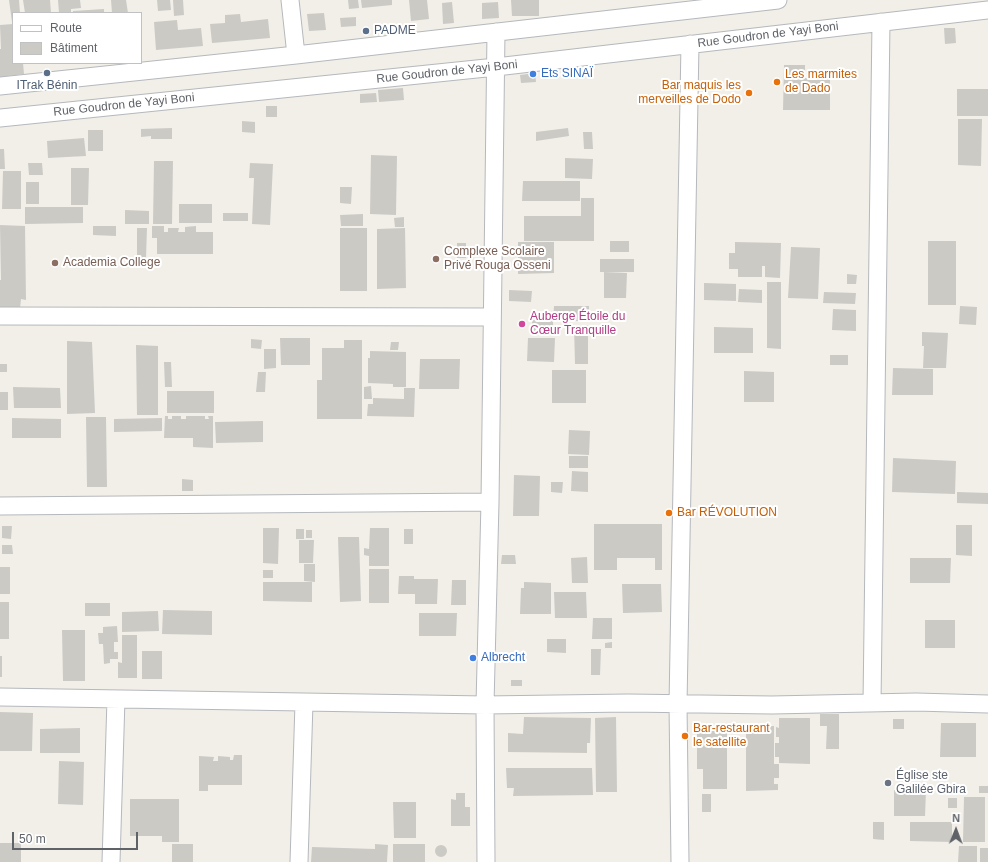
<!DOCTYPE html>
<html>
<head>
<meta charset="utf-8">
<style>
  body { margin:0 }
  #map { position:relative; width:988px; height:862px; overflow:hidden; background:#f1efe8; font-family:Arial,sans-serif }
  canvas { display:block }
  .legend { position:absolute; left:12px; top:12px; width:130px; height:52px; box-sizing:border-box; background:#fff; border:1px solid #bfc1c3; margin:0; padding:5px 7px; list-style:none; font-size:12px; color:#5f6368 }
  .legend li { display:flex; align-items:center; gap:8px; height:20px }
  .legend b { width:20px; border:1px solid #bfc1c3 }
  .north { position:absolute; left:936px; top:810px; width:40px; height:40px; -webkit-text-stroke:3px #fff; paint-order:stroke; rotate:1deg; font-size:11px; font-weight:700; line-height:16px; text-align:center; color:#5f6368 }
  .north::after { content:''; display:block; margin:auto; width:14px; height:18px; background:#5f6368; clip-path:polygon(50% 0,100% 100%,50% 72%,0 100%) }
  .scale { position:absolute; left:12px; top:832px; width:126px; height:18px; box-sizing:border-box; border:2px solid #5f6368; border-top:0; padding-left:5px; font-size:12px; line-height:14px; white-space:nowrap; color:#5f6368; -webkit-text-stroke:3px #fff; paint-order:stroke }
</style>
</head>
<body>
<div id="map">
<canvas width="988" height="862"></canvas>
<ul class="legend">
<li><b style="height:5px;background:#fff"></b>Route</li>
<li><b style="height:11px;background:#cccac5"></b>Bâtiment</li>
</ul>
<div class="north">N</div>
<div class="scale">50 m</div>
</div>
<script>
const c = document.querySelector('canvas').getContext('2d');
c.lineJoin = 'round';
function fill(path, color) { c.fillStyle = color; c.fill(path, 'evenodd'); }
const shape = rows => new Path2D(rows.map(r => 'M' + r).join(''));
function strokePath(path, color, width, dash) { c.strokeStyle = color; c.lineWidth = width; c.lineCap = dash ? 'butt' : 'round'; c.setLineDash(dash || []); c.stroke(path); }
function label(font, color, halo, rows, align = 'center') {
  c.font = font + ' Arial,sans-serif'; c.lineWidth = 4; c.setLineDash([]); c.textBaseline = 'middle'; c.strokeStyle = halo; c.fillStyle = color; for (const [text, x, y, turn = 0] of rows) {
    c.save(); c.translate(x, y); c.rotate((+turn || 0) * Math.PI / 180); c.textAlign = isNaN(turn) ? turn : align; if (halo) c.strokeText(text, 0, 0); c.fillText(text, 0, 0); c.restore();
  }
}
const building = shape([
  [9,0,19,0,20,13,13,13,13,22,12,22],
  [23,0,50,0,51,13,25,13],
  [58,0,80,0,81,8,71,9,71,13,59,13],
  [111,0,126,0,128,13,112,13],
  [157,0,170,0,171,10,158,11],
  [173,0,183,0,184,15,174,16],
  [348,0,358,0,359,8,349,9],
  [361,0,392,0,392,5,362,8],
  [409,0,427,0,429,19,411,21],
  [511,0,539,0,539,16,512,16],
  [452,2,454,23,443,24,442,3],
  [498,2,499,18,482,19,482,3],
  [104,9,104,13,73,13,73,11],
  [324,13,326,30,309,31,307,14],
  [240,14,241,22,268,19,270,38,212,43,210,24,225,23,225,15],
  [356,17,356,26,341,27,340,18],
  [177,20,178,30,201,28,203,46,156,50,154,22],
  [13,24,13,63,23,63,24,74,0,77,0,49,1,49,0,25],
  [944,28,955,28,956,43,945,44],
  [784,65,805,65,805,78,830,78,830,110,783,110],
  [571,67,578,67,578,75,571,75],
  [584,67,592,67,593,75,584,76],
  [535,73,536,82,521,83,520,75],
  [403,88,404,100,379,102,378,90],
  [957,89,988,89,988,116,957,116],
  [376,93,377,102,360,103,360,94],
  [266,106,277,106,277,117,266,117],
  [958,119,982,119,981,166,958,165],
  [242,121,255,122,255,133,242,132],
  [172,128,172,139,151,139,151,136,141,137,141,129],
  [568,128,569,136,536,141,536,132],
  [88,130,103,130,103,151,88,151],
  [583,132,592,132,593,149,584,149],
  [84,138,86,156,48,158,47,141],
  [0,149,4,149,5,169,0,169],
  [371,155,397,156,396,215,370,214],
  [565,158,593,159,592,179,565,178],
  [154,161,173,161,172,224,153,224],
  [28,163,42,163,43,175,29,175],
  [250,163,273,164,270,225,252,224,254,178,249,178],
  [71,168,89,168,88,205,71,205],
  [3,171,21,171,21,209,2,209],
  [523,181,580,181,580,201,522,201],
  [26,182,39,182,39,204,26,204],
  [340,187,352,187,351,204,340,203],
  [581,198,594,198,594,241,524,241,524,216,581,216],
  [179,204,212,204,212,223,179,223],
  [25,207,83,207,83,223,25,224],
  [125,210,149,211,149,224,125,224],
  [223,213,248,213,248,221,223,221],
  [363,214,363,226,341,226,340,215],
  [404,217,404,227,395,227,394,218],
  [0,225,25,226,26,300,21,299,20,308,0,308,0,280,1,280],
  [93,226,116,226,116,236,93,235],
  [152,226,164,226,164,232,168,232,168,228,179,228,178,232,185,232,185,227,196,226,196,232,213,232,213,254,157,254,157,238,152,238],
  [137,228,147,228,146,258,137,258],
  [340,228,367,228,367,291,340,291],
  [405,228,406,288,377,289,377,229],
  [610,241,629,241,629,252,610,252],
  [928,241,956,241,956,305,928,305],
  [518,242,554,242,554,273,518,274],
  [735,242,781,243,780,278,765,277,765,266,762,266,762,277,738,277,738,269,729,269,729,253,735,253],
  [457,243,466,243,466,258,457,258],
  [791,247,820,248,818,299,788,298],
  [600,259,634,259,634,272,600,272],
  [604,272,627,273,626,298,604,298],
  [847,274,857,275,856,284,847,284],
  [767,282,781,282,781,349,767,348],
  [704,283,736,284,736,301,704,300],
  [739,289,762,290,762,303,738,302],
  [509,290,532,291,531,302,509,301],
  [824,292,856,293,855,304,823,303],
  [554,306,589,306,589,321,553,321],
  [960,306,977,307,976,325,959,324],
  [833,309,856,310,856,331,832,330],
  [532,320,553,321,553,332,532,331],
  [588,325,588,364,575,364,574,326],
  [714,327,753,328,753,353,714,353],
  [922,332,948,333,946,368,923,368,924,346,922,346],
  [280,338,310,338,310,365,281,365],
  [528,338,555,338,554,362,527,361],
  [251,339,262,340,261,349,251,348],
  [344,340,362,340,362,419,317,419,317,380,322,380,322,348,344,348],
  [67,341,92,342,95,413,67,414],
  [391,342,399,342,398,350,390,350],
  [136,345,158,346,158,415,137,415],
  [264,349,276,349,276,368,264,369],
  [370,351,406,352,406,387,393,387,393,384,368,383,368,358,370,358],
  [830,355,848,355,848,365,830,365],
  [420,359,460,359,459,389,419,389],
  [164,362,171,362,172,387,165,387],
  [0,364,7,364,7,372,0,372],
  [893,368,933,369,933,395,892,395],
  [552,370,586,370,586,403,552,403],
  [744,371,774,372,774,402,744,402],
  [258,372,266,372,265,392,256,392],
  [371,386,372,399,364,399,364,387],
  [13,387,60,388,61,408,14,408],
  [404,388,415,388,414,417,367,416,368,404,373,404,373,398,404,399],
  [167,391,214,391,214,413,167,413],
  [0,392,8,392,8,410,0,410],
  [165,416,168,416,168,419,172,419,172,416,181,416,181,419,186,419,186,416,205,416,205,419,209,419,208,416,213,416,213,448,193,447,193,438,164,438],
  [86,417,106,417,107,487,87,487],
  [12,418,61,419,61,438,12,438],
  [162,418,162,431,114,432,114,419],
  [263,421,263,442,216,443,215,422],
  [569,430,590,431,589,455,568,454],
  [569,456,588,456,588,468,569,468],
  [893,458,956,461,955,494,892,492],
  [572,471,588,472,588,492,571,491],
  [514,475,540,476,539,516,513,516],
  [182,479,193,480,193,491,182,491],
  [551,482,563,482,562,493,551,492],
  [957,492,988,493,988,504,957,503],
  [594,524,662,524,662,570,655,570,655,558,617,558,617,570,594,570],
  [956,525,972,525,972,556,956,555],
  [2,526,12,526,11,539,2,538],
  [263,528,279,528,278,564,263,563],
  [370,528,389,528,389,566,369,566,369,556,364,555,364,548,369,549],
  [296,529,304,529,304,539,296,539],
  [404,529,413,529,413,544,404,544],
  [306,530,312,530,312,538,306,538],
  [338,537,359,537,361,601,340,602],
  [299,540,314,540,313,563,299,563],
  [2,545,12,545,13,554,2,554],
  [502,555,515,555,516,564,501,564],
  [587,557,588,583,572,583,571,558],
  [910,558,951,558,950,583,910,583],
  [304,564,315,564,315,582,304,581],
  [0,567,10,567,10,594,0,594],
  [369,569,389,569,389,603,369,603],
  [263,570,273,570,273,578,263,578],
  [399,576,414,576,414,579,438,579,437,604,415,604,415,594,398,594],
  [452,580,466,580,466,605,451,605],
  [263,582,312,582,312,602,263,601],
  [524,582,551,583,551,614,520,614,521,588,524,588],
  [622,584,661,584,662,612,623,613],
  [554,592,586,592,587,618,555,618],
  [0,602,9,602,9,639,0,639],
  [85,603,110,603,110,616,85,616],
  [163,610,212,611,212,635,162,634],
  [158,611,159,631,122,632,122,612],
  [419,613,457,613,456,636,419,636],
  [593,618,612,618,612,639,592,639],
  [925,620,955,620,955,648,925,648],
  [117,626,118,642,114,642,114,652,118,652,118,659,110,659,110,663,104,664,103,644,99,644,98,633,103,633,103,627],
  [62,630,85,630,85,681,63,681],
  [122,635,137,635,137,678,118,678,118,662,122,663],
  [547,639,566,639,566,653,547,652],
  [612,642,612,648,605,648,605,643],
  [591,649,601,649,600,675,591,675],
  [142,651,162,651,162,679,142,679],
  [0,656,2,656,2,677,0,677],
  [511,680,522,680,522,686,511,686],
  [0,712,33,713,32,751,0,751],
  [820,714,839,714,839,749,826,749,827,726,820,726],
  [524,717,591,718,590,743,587,743,587,753,508,752,508,733,523,734],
  [616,717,617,792,596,792,595,718],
  [779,718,810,718,810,764,779,763,779,757,775,757,775,743,779,743,779,737,776,737,776,727,779,728],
  [893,719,904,719,904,729,893,729],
  [941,723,976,723,976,757,940,757],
  [746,726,774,726,774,764,779,764,779,778,774,778,774,784,778,784,778,790,746,791],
  [80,728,80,753,40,753,40,729],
  [697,728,727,728,727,789,703,789,703,769,697,769,697,743,702,743,702,737,697,737],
  [234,755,242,755,242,785,208,785,208,791,199,791,199,756,214,757,213,761,218,761,218,756,230,757,230,760,233,760],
  [59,761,84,762,83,805,58,804],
  [506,768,592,768,593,795,513,796,514,788,507,788],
  [979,786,988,786,988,793,979,793],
  [894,790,926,790,925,816,894,816],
  [456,793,465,793,465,807,470,807,470,826,451,826,451,799,456,800],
  [702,794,711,794,711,812,702,812],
  [964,797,985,797,985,842,963,842],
  [948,798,957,798,957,808,948,808],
  [130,799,179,799,179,842,162,842,162,836,130,836],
  [393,802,416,802,416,838,394,838],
  [873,822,884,822,884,840,873,839],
  [910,822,952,822,952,842,910,841],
  [0,843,21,843,21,862,0,862],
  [172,844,193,844,193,862,172,862],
  [375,844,388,845,387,862,311,862,312,847,375,849],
  [393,844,425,844,425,862,393,862],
  '435 851a6 6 0 1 1 12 0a6 6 0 1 1-12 0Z',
  [959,846,977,846,977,862,958,862],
  [980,848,988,848,988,862,980,862]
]);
const minor = shape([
  [290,0,296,55],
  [0,86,296,55,778,0],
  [0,118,496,67,988,10],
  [0,316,491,317],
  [0,506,490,502],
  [0,697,485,705,628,703,772,705,916,702,988,704],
  [872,703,881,22],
  [111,862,116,699],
  [299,862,304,703],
  [486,862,485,705,490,502,496,32],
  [680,862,678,704,690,44]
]);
const markers = [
  [366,31,4,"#5c6f8a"],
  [47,73,4,"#5c6f8a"],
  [533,74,4,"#3f7fe0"],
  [777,82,4,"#e8710a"],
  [749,93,4,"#e8710a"],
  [436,259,4,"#8d6e63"],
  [55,263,4,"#8d6e63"],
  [522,324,4,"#d1479c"],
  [669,513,4,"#e8710a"],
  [473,658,4,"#3f7fe0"],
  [685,736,4,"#e8710a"],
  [888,783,4,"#6b7280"]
];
const serviceNames = [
  ["PADME",374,31],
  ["ITrak Bénin",47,86,"center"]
];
const streetNames = [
  ["Rue Goudron de Yayi Boni",768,35,-7],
  ["Rue Goudron de Yayi Boni",447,72,-6],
  ["Rue Goudron de Yayi Boni",124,105,-6]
];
const shopNames = [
  ["Ets SINAÏ",541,74],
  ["Albrecht",481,658]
];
const foodNames = [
  ["Les marmites",785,75],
  ["de Dado",785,89],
  ["Bar maquis les",741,86,"right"],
  ["merveilles de Dodo",741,100,"right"],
  ["Bar RÉVOLUTION",677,513],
  ["Bar-restaurant",693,729],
  ["le satellite",693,743]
];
const educationNames = [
  ["Complexe Scolaire",444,252],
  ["Privé Rouga Osseni",444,266],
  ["Academia College",63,263]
];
const hotelNames = [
  ["Auberge Étoile du",530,317],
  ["Cœur Tranquille",530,331]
];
const worshipNames = [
  ["Église ste",896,776],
  ["Galilée Gbira",896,790]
];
fill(building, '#cccac5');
strokePath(minor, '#b5b8bc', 19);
strokePath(minor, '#fff', 17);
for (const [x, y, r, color] of markers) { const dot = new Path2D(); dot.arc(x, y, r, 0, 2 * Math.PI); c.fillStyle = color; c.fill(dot); strokePath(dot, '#fff', 1.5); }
label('12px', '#4e5e75', '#fff', serviceNames, 'left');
label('12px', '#5f6368', '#fff', streetNames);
label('12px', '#366cbe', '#fff', shopNames, 'left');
label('12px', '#c56008', '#fff', foodNames, 'left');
label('12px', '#785e54', '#fff', educationNames, 'left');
label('12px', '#b23c85', '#fff', hotelNames, 'left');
label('12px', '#5b616d', '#fff', worshipNames, 'left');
</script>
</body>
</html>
